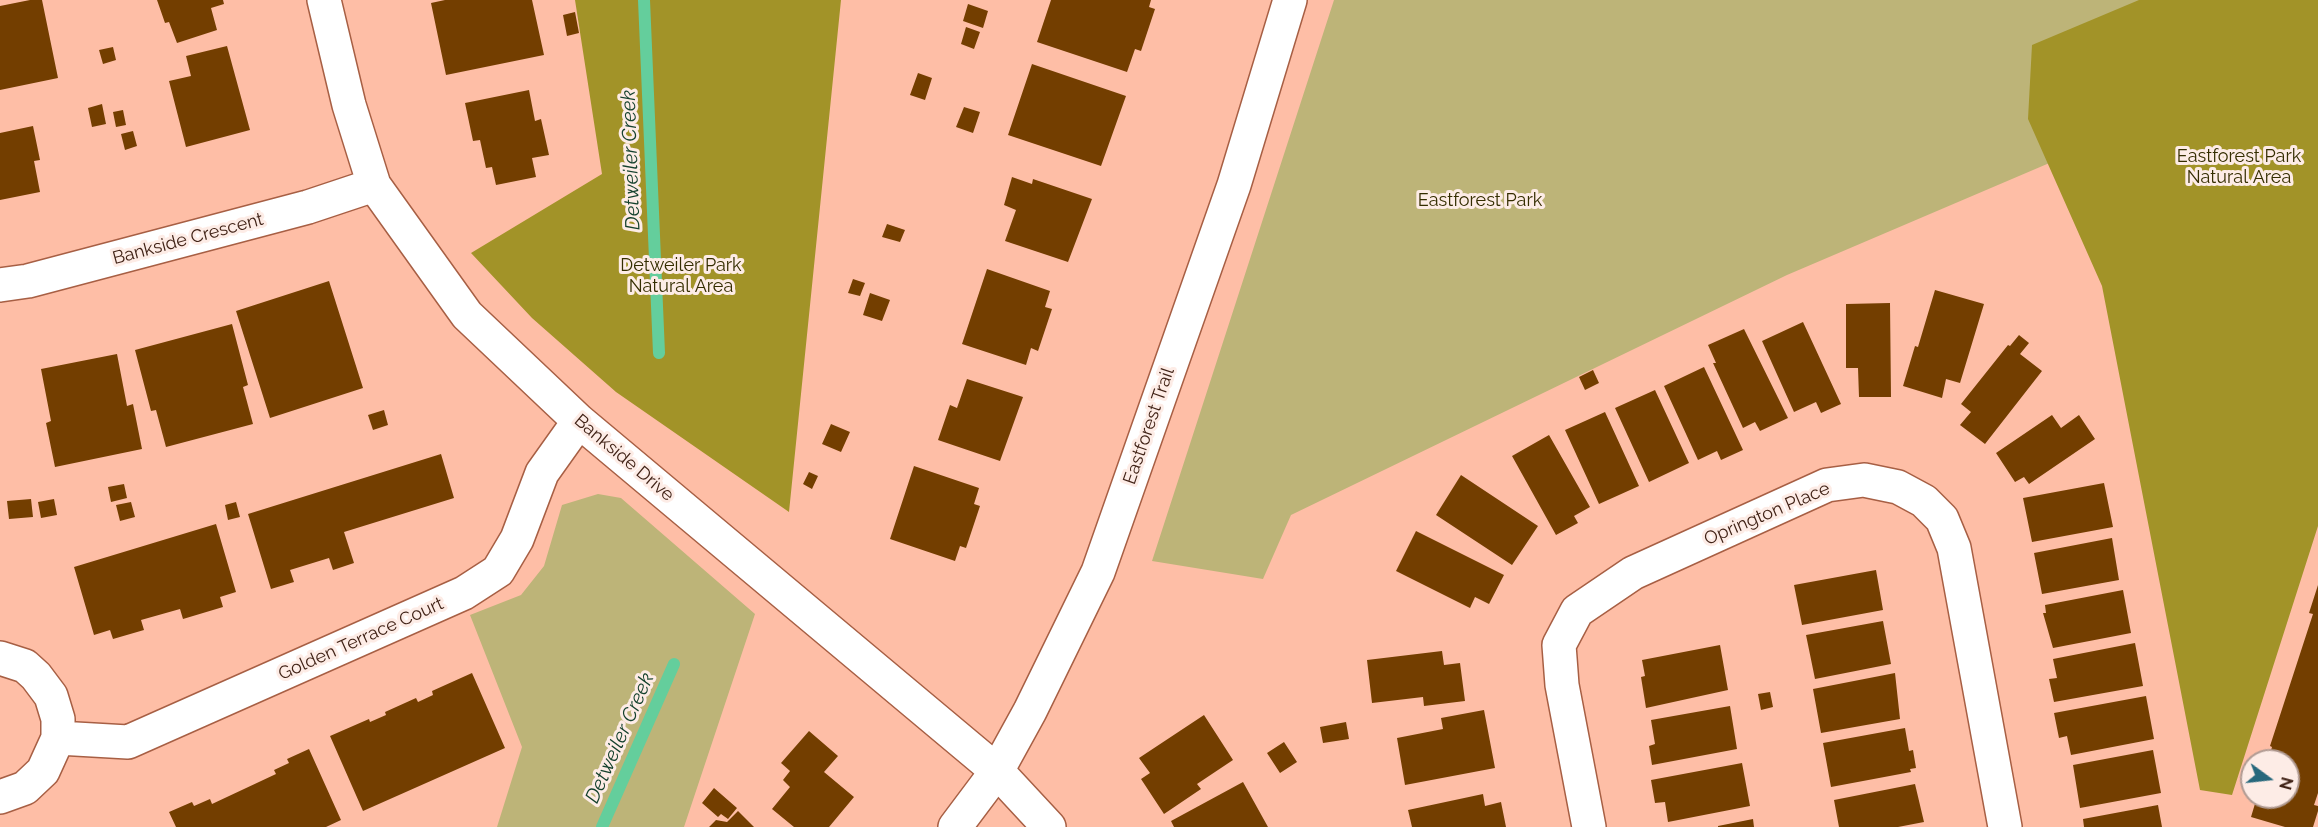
<!DOCTYPE html>
<html>
<head>
<meta charset="utf-8">
<style>
  body { margin:0 }
  #map { position:relative; width:2318px; height:827px; overflow:hidden; background:#febea6; font-family:Raleway,sans-serif }
  canvas { display:block }
  .north { position:absolute; left:2240px; top:749px; width:60px; height:60px; box-sizing:border-box; background:#fdece6; border:2px solid #b19b93; border-radius:50%; rotate:105deg; font-size:16px; font-weight:700; line-height:24px; text-align:center; color:#402216 }
  .north::after { content:''; display:block; margin:auto; width:21px; height:27px; background:#27687c; clip-path:polygon(50% 0,100% 100%,50% 72%,0 100%) }
</style>
</head>
<body>
<div id="map">
<canvas width="2318" height="827"></canvas>
<div class="north">N</div>
</div>
<script>
const c = document.querySelector('canvas').getContext('2d');
c.lineJoin = 'round';
function fill(path, color) { c.fillStyle = color; c.fill(path, 'evenodd'); }
const shape = rows => new Path2D(rows.map(r => 'M' + r).join(''));
function strokePath(path, color, width, dash) { c.strokeStyle = color; c.lineWidth = width; c.lineCap = dash ? 'butt' : 'round'; c.setLineDash(dash || []); c.stroke(path); }
function label(font, color, halo, rows, align = 'center') {
  c.font = font + ' Raleway,sans-serif'; c.lineWidth = 6; c.setLineDash([]); c.textBaseline = 'middle'; c.strokeStyle = halo; c.fillStyle = color; for (const [text, x, y, turn = 0] of rows) {
    c.save(); c.translate(x, y); c.rotate((+turn || 0) * Math.PI / 180); c.textAlign = isNaN(turn) ? turn : align; if (halo) c.strokeText(text, 0, 0); c.fillText(text, 0, 0); c.restore();
  }
}
const green = shape([
  [1334,0,2318,0,2101,141,1787,275,1291,515,1263,579,1152,561],
  [598,494,621,498,755,614,684,827,497,827,522,747,470,615,521,595,544,566,562,505]
]);
const forest = shape([
  [575,0,841,0,789,512,616,392,532,318,471,253,602,174],
  [2139,0,2318,0,2318,526,2232,795,2200,790,2102,286,2028,119,2032,45]
]);
const stream = shape([
  [644,0,659,353],
  [602,827,674,664]
]);
const building = shape([
  [30,0,42,0,58,78,0,90,0,6],
  [157,0,223,0,224,4,211,8,217,30,177,43,169,22,165,23],
  [445,0,532,0,544,55,446,75,431,3],
  [1051,0,1151,0,1149,7,1155,9,1141,51,1135,49,1127,72,1037,42],
  [968,4,988,11,983,28,963,21],
  [575,12,579,33,567,36,563,15],
  [966,27,980,32,974,49,961,44],
  [227,46,250,130,186,147,169,81,191,76,186,56],
  [113,47,116,60,103,64,99,50],
  [1032,64,1126,96,1101,166,1008,135],
  [918,73,932,78,925,100,910,95],
  [529,90,535,121,541,119,549,155,532,158,536,177,496,185,492,167,486,168,480,140,473,141,465,103],
  [102,104,106,124,92,127,88,108],
  [964,107,980,112,973,133,956,127],
  [123,110,126,125,116,127,113,112],
  [33,126,40,160,34,161,40,192,0,200,0,133],
  [133,131,137,146,125,150,121,134],
  [1012,177,1032,184,1033,179,1092,199,1068,262,1005,241,1016,210,1004,205],
  [887,224,905,230,900,242,882,237],
  [987,269,1050,291,1045,307,1052,309,1038,351,1031,348,1026,365,962,344],
  [853,279,865,283,860,296,848,293],
  [329,281,363,388,270,418,236,311],
  [1935,290,1984,304,1960,383,1946,379,1942,398,1903,386,1915,346,1918,347],
  [870,293,890,300,882,321,863,315],
  [1890,303,1891,397,1859,397,1858,368,1846,368,1846,304],
  [1803,322,1841,404,1821,413,1816,402,1794,412,1762,341],
  [232,324,248,385,243,387,253,424,166,447,156,410,151,411,135,350],
  [1744,329,1788,418,1760,431,1755,422,1743,428,1713,363,1716,363,1708,345],
  [2019,335,2029,343,2020,354,2042,371,1985,444,1960,425,1971,412,1961,404,2008,345,2010,346],
  [117,354,127,406,133,404,142,449,55,467,46,423,51,421,41,369],
  [1704,367,1743,450,1721,460,1717,451,1698,460,1664,386],
  [1593,370,1599,383,1585,390,1579,377],
  [967,379,1023,397,1000,461,938,440,950,405,957,408],
  [1655,390,1689,463,1649,482,1615,408],
  [384,410,388,425,373,430,368,415],
  [1605,412,1639,486,1599,504,1565,430],
  [2052,415,2061,428,2079,415,2095,439,2029,484,2024,477,2015,482,1996,453],
  [831,424,850,432,841,452,822,444],
  [1549,435,1590,507,1574,516,1578,523,1556,535,1512,456],
  [441,454,454,498,344,532,354,563,333,570,329,558,290,570,294,582,271,589,248,514],
  [914,466,979,488,974,504,980,506,966,548,960,546,955,561,890,539],
  [809,472,818,476,812,489,803,484],
  [1461,475,1538,526,1512,565,1436,515],
  [2104,483,2113,527,2032,542,2023,498],
  [124,484,127,498,111,502,108,487],
  [31,499,33,517,9,519,7,501],
  [54,499,57,515,41,518,38,502],
  [131,502,135,517,120,521,116,505],
  [236,502,240,517,228,520,225,505],
  [216,524,236,592,220,597,223,607,183,619,180,609,141,620,144,630,113,639,110,630,94,635,74,567],
  [1416,531,1504,575,1489,604,1475,597,1470,608,1396,571],
  [2112,538,2119,580,2042,594,2034,553],
  [1876,570,1883,610,1802,625,1794,585],
  [2318,585,2318,793,2314,805,2318,806,2318,811,2313,827,2285,827,2251,817,2257,797,2288,797,2288,761,2268,761,2272,747,2270,746,2313,614,2309,613],
  [2123,590,2131,633,2053,648,2043,613,2046,613,2045,605],
  [1883,621,1891,664,1815,679,1806,635],
  [2135,643,2143,686,2054,702,2049,679,2057,678,2053,659],
  [1720,645,1728,690,1646,708,1641,677,1645,676,1642,660],
  [1442,651,1444,665,1460,663,1465,701,1424,706,1423,697,1372,703,1367,660],
  [472,673,505,748,363,811,330,736,369,719,370,722,386,715,385,712,416,698,418,702,433,695,432,691],
  [1895,673,1900,719,1821,733,1813,689],
  [1770,692,1773,707,1761,710,1758,694],
  [2146,696,2154,739,2071,755,2067,736,2059,738,2054,713],
  [1730,706,1737,749,1652,765,1649,746,1655,744,1651,720],
  [1484,710,1495,768,1405,785,1397,738,1443,729,1441,718],
  [1204,715,1233,760,1197,784,1201,789,1164,814,1141,779,1150,773,1139,758],
  [1346,722,1349,739,1323,743,1320,727],
  [1905,728,1909,751,1913,750,1916,768,1910,769,1911,772,1831,787,1823,743],
  [809,731,838,756,824,772,854,797,829,827,794,827,772,809,790,787,783,780,790,771,781,763],
  [1284,742,1297,762,1280,773,1267,753],
  [309,749,341,820,326,827,176,827,169,812,192,802,194,806,210,799,212,804,276,774,274,770,289,763,287,759],
  [2153,750,2161,793,2080,808,2073,765],
  [1742,763,1750,806,1668,822,1665,802,1655,803,1651,780],
  [1243,782,1268,827,1174,827,1171,821],
  [1915,784,1924,822,1898,827,1839,827,1834,800],
  [714,788,737,808,728,819,721,814,718,817,702,803],
  [1483,794,1485,806,1501,802,1506,827,1412,827,1408,810],
  [2158,805,2162,827,2084,827,2083,819],
  [738,811,754,827,709,827,716,820,727,822],
  [1753,819,1754,827,1718,827,1718,826]
]);
const street = shape([
  [324,0,349,105,374,185,467,315,579,421,997,771,1049,827],
  [0,285,28,281,308,207,374,185],
  [0,658,25,666,36,676,51,696,58,719,58,738,43,771,25,788,0,797],
  [58,738,128,742,464,593,498,571,517,539,542,473,579,421],
  [1589,827,1562,685,1559,645,1577,611,1633,573,1827,485,1864,480,1898,487,1924,501,1942,519,1954,548,2005,827]
]);
const secondary = shape([
  [955,827,997,771,1030,711,1098,572,1234,185,1290,0]
]);
const parkNames = [
  ["Eastforest Park",2239,157],
  ["Natural Area",2239,178],
  ["Eastforest Park",1480,201],
  ["Detweiler Park",681,266],
  ["Natural Area",681,287]
];
const streetNames = [
  ["Bankside Crescent",188,239,-15],
  ["Eastforest Trail",1149,426,-71],
  ["Bankside Drive",624,458,40],
  ["Oprington Place",1767,514,-23],
  ["Golden Terrace Court",361,639,-24]
];
const waterNames = [
  ["Detweiler Creek",631,160,-92],
  ["Detweiler Creek",620,738,-66]
];
fill(green, '#bdb478');
fill(forest, '#a29328');
strokePath(stream, '#64ce9c', 12);
fill(building, '#733e00');
strokePath(street, '#a75f44', 36);
strokePath(secondary, '#a75f44', 36);
strokePath(street, '#fff', 33);
strokePath(secondary, '#fff', 33);
label('18px', '#342d00', '#fdece6', parkNames);
label('18px', '#402216', '#fdece6', streetNames);
label('italic 20px', '#14412d', '#fdece6', waterNames);
</script>
</body>
</html>
